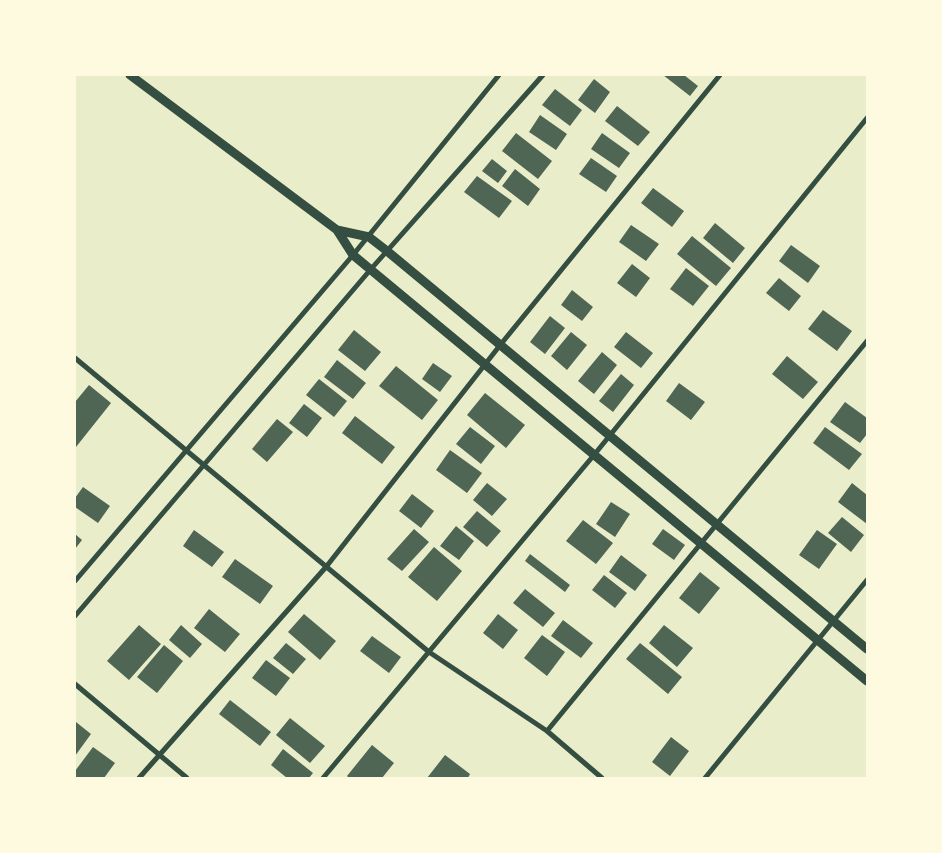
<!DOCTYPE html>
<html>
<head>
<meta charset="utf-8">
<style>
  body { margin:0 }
  #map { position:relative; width:942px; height:853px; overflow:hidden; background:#e9edc9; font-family:Arial,sans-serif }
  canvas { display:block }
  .frame { position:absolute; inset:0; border:76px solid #fefae0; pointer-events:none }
</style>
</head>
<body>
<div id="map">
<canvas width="942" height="853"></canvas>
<div class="frame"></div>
</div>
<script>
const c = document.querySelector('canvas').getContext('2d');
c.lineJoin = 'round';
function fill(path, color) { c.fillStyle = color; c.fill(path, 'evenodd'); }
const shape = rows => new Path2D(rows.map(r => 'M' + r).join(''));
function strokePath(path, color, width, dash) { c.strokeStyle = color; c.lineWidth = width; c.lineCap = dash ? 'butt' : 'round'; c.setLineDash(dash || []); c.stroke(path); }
const building = shape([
  [663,75,684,75,698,86,690,96],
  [594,79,610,92,595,113,578,100],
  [555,89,582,110,570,126,542,105],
  [617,106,650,132,638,146,605,121],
  [540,115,567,134,556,150,529,132],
  [516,133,552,161,538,179,502,151],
  [602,133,630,153,619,168,591,149],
  [591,158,617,176,606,192,579,174],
  [492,159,507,171,498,183,482,171],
  [515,169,540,189,528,206,502,186],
  [477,176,512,201,499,218,464,192],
  [653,188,684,211,672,227,641,203],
  [715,223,745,248,733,263,703,238],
  [631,225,659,244,646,261,619,242],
  [692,236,731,268,716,286,677,254],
  [791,245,820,266,808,283,779,261],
  [632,264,650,278,636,297,617,283],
  [686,268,709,286,693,306,670,289],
  [779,278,801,296,789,311,766,293],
  [572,290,593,307,582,321,561,305],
  [823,310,852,331,837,351,808,329],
  [550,316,565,328,545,354,530,342],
  [354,330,381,352,365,371,338,350],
  [571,332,587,345,567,370,551,356],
  [626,332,653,353,641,368,614,347],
  [602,352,617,365,594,394,578,381],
  [787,356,818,382,803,399,772,374],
  [337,360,366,383,353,399,324,377],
  [433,363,452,376,440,392,422,379],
  [396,366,438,400,422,420,379,386],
  [621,374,634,385,613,412,599,401],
  [319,379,347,401,334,417,306,395],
  [679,383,705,402,691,420,666,401],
  [89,385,111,403,76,447,75,446,75,402],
  [485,393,525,425,506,448,467,415],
  [845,402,867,418,867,434,860,443,830,422],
  [304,404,322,418,307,437,289,423],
  [355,416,395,447,382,464,342,433],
  [277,419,293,432,267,462,252,449],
  [470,427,495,446,481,464,456,444],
  [825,427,862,454,849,470,813,443],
  [450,450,482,473,467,493,436,470],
  [487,483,507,499,492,516,473,500],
  [852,483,867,495,867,524,838,502],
  [83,487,110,506,98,523,75,507,75,498],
  [412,494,434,511,421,528,399,511],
  [611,502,630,514,615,537,596,524],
  [477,511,501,531,487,547,463,527],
  [842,517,864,535,851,552,828,533],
  [583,520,613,543,596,564,566,541],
  [456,526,474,541,459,560,440,546],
  [414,529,429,542,402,571,387,559],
  [663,529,685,545,674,560,652,544],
  [194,530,224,552,212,567,183,546],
  [817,530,837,544,819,569,799,555],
  [75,534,82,540,75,549],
  [434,547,462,571,437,601,408,577],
  [530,554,570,585,565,592,525,561],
  [621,555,647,575,635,591,609,572],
  [235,559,273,586,260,604,222,577],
  [700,572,720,588,699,614,679,598],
  [604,575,627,593,615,608,592,590],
  [525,589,555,613,543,627,513,603],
  [209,609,240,634,225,652,194,628],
  [304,614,336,641,320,660,288,632],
  [498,614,518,630,503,649,483,633],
  [563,620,593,643,581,658,551,636],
  [139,625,161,644,129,680,107,661],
  [181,625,202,644,190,658,169,640],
  [664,625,693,648,677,667,649,643],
  [542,635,565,652,547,676,524,658],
  [372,636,401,657,389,673,360,651],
  [286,643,306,659,293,674,273,658],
  [640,643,682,677,668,694,626,659],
  [164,645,183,661,157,693,137,677],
  [266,660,290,678,276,696,252,678],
  [230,700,271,732,260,746,219,714],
  [290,718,325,746,310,763,276,735],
  [76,722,91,734,75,756,75,723],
  [671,737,689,751,670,776,652,762],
  [372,745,394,763,382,778,349,778,347,776],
  [93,747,115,763,104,778,75,778,75,771],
  [283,749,313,773,309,778,287,778,271,765],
  [445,755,470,774,468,778,427,778]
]);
const minor = shape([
  [75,358,429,652,547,731,602,778],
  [75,581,353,255,499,75],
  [75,616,371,269,543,75],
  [75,684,187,778],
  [547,731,867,341],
  [139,778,326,567,501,344,720,75],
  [323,778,594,455,867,118],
  [705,778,867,580]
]);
const tertiary = shape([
  [130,75,337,230,353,255,867,681],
  [337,230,369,237,387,251,867,649]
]);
fill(building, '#4f6655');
strokePath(minor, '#344e41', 5);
strokePath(tertiary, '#344e41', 9);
</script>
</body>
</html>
